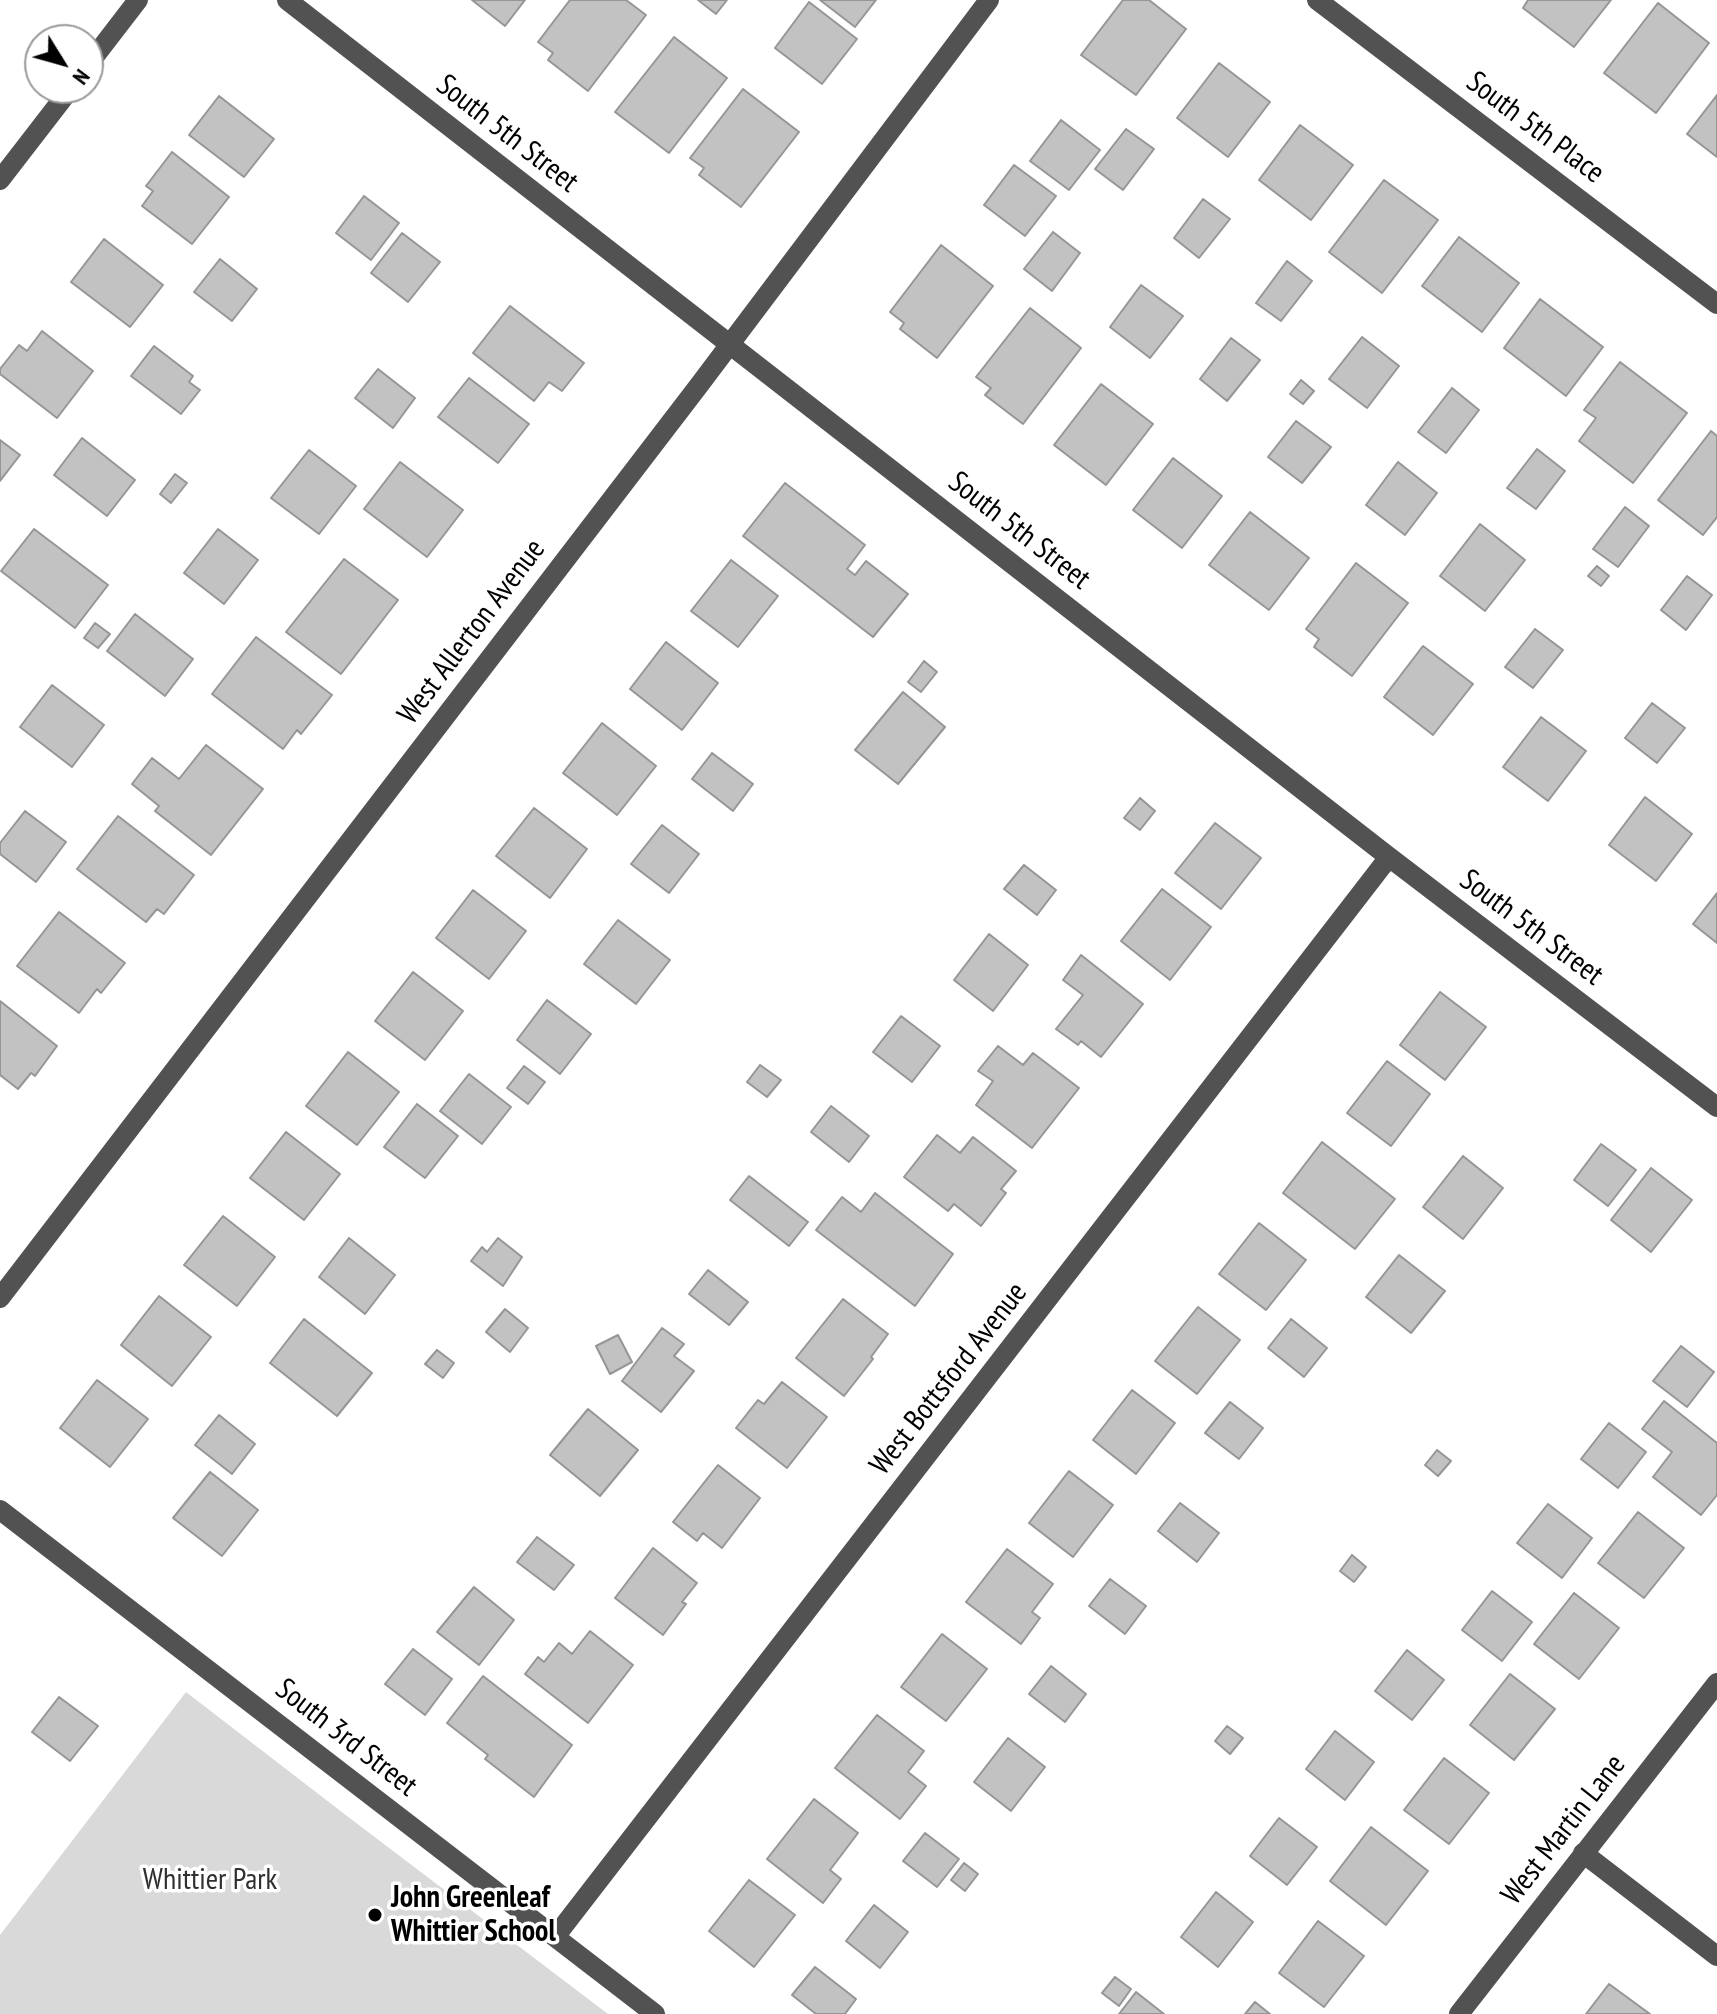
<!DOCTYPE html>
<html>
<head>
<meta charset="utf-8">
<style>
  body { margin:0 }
  #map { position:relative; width:1717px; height:2014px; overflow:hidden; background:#fff; font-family:"PT Sans Narrow",sans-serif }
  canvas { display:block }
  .north { position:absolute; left:24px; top:24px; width:80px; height:80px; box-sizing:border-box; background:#fff; border:2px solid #999; border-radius:50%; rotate:127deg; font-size:22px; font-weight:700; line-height:32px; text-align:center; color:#000 }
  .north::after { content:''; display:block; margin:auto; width:28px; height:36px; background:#000; clip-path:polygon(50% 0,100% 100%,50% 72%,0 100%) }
</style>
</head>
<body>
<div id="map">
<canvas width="1717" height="2014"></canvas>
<div class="north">N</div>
</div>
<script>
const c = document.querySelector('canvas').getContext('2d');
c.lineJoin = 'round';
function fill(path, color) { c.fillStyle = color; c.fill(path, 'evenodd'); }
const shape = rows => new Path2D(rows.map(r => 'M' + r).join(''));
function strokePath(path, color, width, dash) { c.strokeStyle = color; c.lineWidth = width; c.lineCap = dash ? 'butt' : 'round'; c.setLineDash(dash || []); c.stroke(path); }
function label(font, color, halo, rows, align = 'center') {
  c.font = font + ' "PT Sans Narrow",sans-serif'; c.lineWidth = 7; c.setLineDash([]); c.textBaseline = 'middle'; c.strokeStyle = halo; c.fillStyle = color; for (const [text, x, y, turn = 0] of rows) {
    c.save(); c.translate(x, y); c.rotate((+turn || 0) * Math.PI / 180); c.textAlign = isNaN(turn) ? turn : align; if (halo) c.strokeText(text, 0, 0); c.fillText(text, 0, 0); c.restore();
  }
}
const green = shape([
  [186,1692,347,1816,608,2014,0,2014,0,1935]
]);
const building = shape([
  [472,0,525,0,505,26,472,0],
  [570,0,626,0,646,15,588,91,548,60,553,53,538,42,570,0],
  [698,0,727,0,716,14,698,0],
  [820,0,876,0,855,27,820,0],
  [1123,0,1149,0,1186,29,1136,95,1081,55,1123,0],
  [1528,0,1611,0,1574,47,1523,8,1528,0],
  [809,2,857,39,822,84,775,48,809,2],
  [1658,3,1709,43,1656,113,1604,73,1658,3],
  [674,37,727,78,669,153,615,112,674,37],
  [1219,63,1270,102,1228,157,1177,118,1219,63],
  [743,89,799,132,741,207,699,175,704,168,690,158,743,89],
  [1717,95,1717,157,1687,134,1717,95],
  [219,96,274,139,244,177,189,135,219,96],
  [1061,120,1100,150,1069,190,1030,161,1061,120],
  [1300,125,1353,165,1311,220,1259,180,1300,125],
  [1126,129,1154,149,1123,190,1095,169,1126,129],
  [172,152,229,197,192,244,142,206,153,191,146,186,172,152],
  [1014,165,1056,196,1025,236,984,205,1014,165],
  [1384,180,1438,220,1382,293,1329,252,1384,180],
  [364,196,399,223,371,260,336,233,364,196],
  [1203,199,1230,219,1199,258,1174,238,1203,199],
  [1053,232,1080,253,1052,291,1024,269,1053,232],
  [402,233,440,262,408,302,371,273,402,233],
  [1459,237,1519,283,1482,332,1422,286,1459,237],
  [104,239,163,285,130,327,71,282,104,239],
  [941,245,993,286,937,358,900,329,904,323,890,312,941,245],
  [220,259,257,289,232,321,194,292,220,259],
  [1287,261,1312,281,1281,321,1256,303,1287,261],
  [1141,285,1183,316,1150,358,1110,327,1141,285],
  [1540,299,1603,347,1566,396,1504,348,1540,299],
  [510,306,584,363,562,391,549,382,534,401,473,353,510,306],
  [1030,308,1081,348,1023,424,985,395,991,388,976,377,1030,308],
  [42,331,93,371,57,418,0,374,0,369,19,345,27,351,42,331],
  [1362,337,1399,366,1367,408,1329,379,1362,337],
  [1231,338,1260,360,1227,401,1200,379,1231,338],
  [154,346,193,376,189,382,200,390,181,414,131,376,154,346],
  [1620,362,1687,413,1633,483,1579,441,1596,418,1584,410,1620,362],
  [378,369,415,398,393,428,355,398,378,369],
  [469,378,529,424,498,463,438,417,469,378],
  [1301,380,1314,391,1303,404,1290,394,1301,380],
  [1101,384,1153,424,1106,485,1054,445,1101,384],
  [1452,388,1479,410,1446,453,1418,432,1452,388],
  [1296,421,1331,447,1302,483,1268,457,1296,421],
  [1711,431,1717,436,1717,517,1703,535,1658,500,1711,431],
  [82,438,135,480,107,516,54,475,82,438],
  [0,440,20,455,0,481,0,440],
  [1537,449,1565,471,1536,509,1507,488,1537,449],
  [309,450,356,486,319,534,271,498,309,450],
  [1173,458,1222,496,1182,548,1133,510,1173,458],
  [400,462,463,510,427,557,364,509,400,462],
  [1398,462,1437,493,1405,535,1366,505,1398,462],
  [175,474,187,483,171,503,160,494,175,474],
  [785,483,865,545,847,569,855,575,866,561,908,594,873,637,743,536,785,483],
  [1625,507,1649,526,1618,567,1593,549,1625,507],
  [1250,512,1309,558,1269,610,1209,565,1250,512],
  [1480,524,1525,560,1485,611,1440,576,1480,524],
  [34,529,108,585,75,628,1,571,34,529],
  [218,529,258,560,224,604,184,573,218,529],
  [344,559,398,600,341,674,286,632,344,559],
  [731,560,778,596,738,647,691,611,731,560],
  [1356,563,1408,603,1352,676,1314,647,1319,639,1306,629,1356,563],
  [1597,566,1609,576,1601,586,1588,576,1597,566],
  [1687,576,1712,595,1686,630,1661,610,1687,576],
  [135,614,193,659,165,696,107,651,135,614],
  [95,623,110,634,98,648,84,638,95,623],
  [1535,629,1563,650,1533,688,1505,667,1535,629],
  [256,637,332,695,301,734,297,730,283,749,212,694,256,637],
  [666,642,718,683,682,730,630,689,666,642],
  [1423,646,1473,684,1433,735,1384,697,1423,646],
  [924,661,937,672,921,692,908,682,924,661],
  [52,685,104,725,72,767,20,727,52,685],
  [903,692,945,727,898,784,855,750,903,692],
  [1652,703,1685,728,1657,763,1625,738,1652,703],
  [1541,717,1586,751,1548,801,1503,767,1541,717],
  [602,723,656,766,617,815,563,773,602,723],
  [206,745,263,789,211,855,155,811,159,806,132,784,152,758,179,779,206,745],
  [712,753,753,784,733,811,692,779,712,753],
  [1645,797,1692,834,1656,881,1609,845,1645,797],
  [1140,798,1155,811,1140,830,1124,818,1140,798],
  [534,808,587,849,550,898,496,856,534,808],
  [25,811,66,842,36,882,0,854,0,843,25,811],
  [118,816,194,875,164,914,157,909,146,922,77,869,118,816],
  [1215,823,1261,858,1221,909,1175,873,1215,823],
  [662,825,699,854,669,893,631,864,662,825],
  [1024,865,1056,890,1037,915,1004,889,1024,865],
  [1162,889,1211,927,1170,980,1121,941,1162,889],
  [473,890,526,931,489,979,436,938,473,890],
  [1717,893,1717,943,1693,924,1717,893],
  [59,912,125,963,101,993,97,989,79,1013,17,966,59,912],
  [618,920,670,960,636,1004,584,964,618,920],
  [989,934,1028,965,993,1011,954,980,989,934],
  [1081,955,1143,1004,1101,1057,1081,1041,1078,1045,1056,1029,1083,995,1063,980,1081,955],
  [413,972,463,1011,425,1060,375,1021,413,972],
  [1440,992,1486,1027,1445,1080,1400,1045,1440,992],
  [547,1000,591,1034,560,1074,517,1040,547,1000],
  [0,1001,57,1046,35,1076,31,1073,18,1089,0,1075,0,1001],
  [901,1016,940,1046,912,1082,873,1052,901,1016],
  [998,1046,1023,1065,1033,1053,1079,1088,1032,1148,976,1105,993,1081,978,1071,998,1046],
  [348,1052,399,1092,357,1145,306,1106,348,1052],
  [1387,1061,1430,1094,1391,1146,1347,1113,1387,1061],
  [760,1065,781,1080,767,1097,747,1082,760,1065],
  [524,1066,545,1082,528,1104,507,1088,524,1066],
  [469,1074,511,1107,482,1144,440,1111,469,1074],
  [417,1104,458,1136,425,1178,384,1147,417,1104],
  [831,1106,869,1136,849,1162,811,1132,831,1106],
  [286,1132,340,1174,304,1220,250,1178,286,1132],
  [937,1135,960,1153,973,1137,1016,1171,1001,1189,1006,1193,981,1226,954,1204,948,1211,904,1177,937,1135],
  [1322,1142,1395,1199,1355,1249,1283,1193,1322,1142],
  [1601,1144,1636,1170,1608,1206,1574,1180,1601,1144],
  [1463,1156,1503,1188,1463,1239,1423,1207,1463,1156],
  [1651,1168,1692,1200,1651,1252,1611,1220,1651,1168],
  [749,1176,808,1222,789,1246,730,1200,749,1176],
  [875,1193,953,1254,915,1306,816,1230,842,1197,861,1212,875,1193],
  [223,1216,275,1257,237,1306,184,1265,223,1216],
  [1259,1223,1306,1260,1266,1310,1219,1274,1259,1223],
  [349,1238,395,1275,365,1314,319,1277,349,1238],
  [498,1238,522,1257,503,1286,471,1261,482,1247,487,1252,498,1238],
  [1399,1255,1445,1291,1411,1333,1366,1297,1399,1255],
  [708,1270,748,1302,729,1325,689,1294,708,1270],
  [159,1296,211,1337,172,1386,121,1345,159,1296],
  [843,1299,888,1334,871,1357,873,1359,844,1396,796,1358,843,1299],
  [1198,1307,1240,1340,1197,1394,1155,1361,1198,1307],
  [505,1309,528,1328,510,1352,486,1332,505,1309],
  [304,1319,372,1373,337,1416,270,1363,304,1319],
  [1291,1319,1327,1348,1304,1377,1268,1348,1291,1319],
  [662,1328,684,1344,674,1356,694,1371,661,1412,622,1381,662,1328],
  [618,1335,632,1362,610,1374,596,1346,618,1335],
  [1681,1346,1714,1372,1687,1407,1653,1381,1681,1346],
  [437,1350,454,1363,443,1378,425,1364,437,1350],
  [97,1380,148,1419,110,1467,60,1428,97,1380],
  [782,1382,827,1417,787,1468,736,1428,758,1400,764,1404,782,1382],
  [1132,1390,1175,1423,1136,1474,1093,1440,1132,1390],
  [1664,1401,1717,1443,1717,1495,1701,1515,1653,1477,1672,1452,1642,1429,1664,1401],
  [1230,1402,1263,1428,1239,1459,1205,1433,1230,1402],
  [588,1409,638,1450,600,1496,550,1455,588,1409],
  [219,1415,255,1444,232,1474,195,1445,219,1415],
  [1609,1423,1646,1452,1618,1488,1581,1459,1609,1423],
  [1437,1450,1451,1461,1438,1476,1425,1465,1437,1450],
  [718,1465,760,1498,722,1548,703,1533,697,1541,673,1522,718,1465],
  [1069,1471,1113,1505,1073,1557,1029,1523,1069,1471],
  [210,1472,258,1510,222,1556,173,1518,210,1472],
  [1180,1503,1219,1533,1197,1562,1158,1531,1180,1503],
  [1548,1504,1592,1538,1562,1578,1517,1543,1548,1504],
  [1638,1512,1684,1548,1644,1598,1598,1563,1638,1512],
  [537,1537,574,1565,554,1590,517,1562,537,1537],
  [653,1548,697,1583,682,1602,686,1604,663,1635,615,1598,653,1548],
  [1007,1549,1053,1584,1032,1612,1040,1618,1021,1644,966,1602,1007,1549],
  [1352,1555,1366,1567,1354,1582,1340,1571,1352,1555],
  [1110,1579,1146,1606,1125,1634,1089,1606,1110,1579],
  [474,1587,514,1620,479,1665,437,1632,474,1587],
  [1492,1591,1532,1622,1502,1661,1462,1630,1492,1591],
  [1574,1593,1619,1628,1579,1679,1534,1644,1574,1593],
  [590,1631,633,1665,588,1723,525,1674,538,1657,544,1662,559,1643,572,1654,590,1631],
  [942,1634,987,1669,946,1721,901,1687,942,1634],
  [413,1649,452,1679,425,1715,385,1684,413,1649],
  [1407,1650,1444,1680,1412,1720,1375,1691,1407,1650],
  [1051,1666,1086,1694,1065,1722,1029,1694,1051,1666],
  [1510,1674,1555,1709,1514,1760,1470,1725,1510,1674],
  [483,1676,572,1745,534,1797,485,1759,488,1755,447,1723,483,1676],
  [59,1697,98,1726,70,1761,32,1732,59,1697],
  [877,1715,924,1751,908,1772,926,1786,900,1819,835,1768,877,1715],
  [1227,1726,1243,1738,1230,1754,1215,1741,1227,1726],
  [1335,1731,1374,1762,1345,1800,1306,1769,1335,1731],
  [1008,1738,1045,1767,1011,1811,974,1782,1008,1738],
  [1444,1758,1489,1793,1449,1844,1404,1810,1444,1758],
  [814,1799,858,1833,830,1870,841,1879,823,1903,767,1859,814,1799],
  [1279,1818,1317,1847,1287,1885,1250,1856,1279,1818],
  [1371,1827,1428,1871,1386,1925,1330,1881,1371,1827],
  [925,1833,959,1859,937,1887,903,1861,925,1833],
  [964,1863,978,1874,965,1891,951,1880,964,1863],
  [749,1880,795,1915,754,1967,709,1931,749,1880],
  [1216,1892,1253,1922,1218,1967,1181,1937,1216,1892],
  [874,1905,908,1932,880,1968,846,1941,874,1905],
  [1318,1921,1364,1956,1324,2007,1279,1973,1318,1921],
  [815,1967,856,1999,845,2014,816,2014,792,1995,815,1967],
  [1115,1977,1131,1989,1119,2006,1102,1993,1115,1977],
  [1609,1984,1650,2014,1586,2014,1609,1984],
  [1136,1992,1164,2014,1119,2014,1136,1992],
  [1255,2002,1270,2014,1245,2014,1255,2002]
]);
const minor = shape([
  [287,0,1389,857,1717,1107],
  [1317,0,1717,304],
  [88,65,138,0],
  [0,180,71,88],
  [0,1298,700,384,989,0],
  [0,1510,655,2014],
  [1583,1853,1717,1956],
  [555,1937,1389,857],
  [1459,2014,1717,1683]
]);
const markers = [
  [375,1915,8,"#000"]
];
const streetNames = [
  ["South 5th Place",1535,128,37],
  ["South 5th Street",507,134,38],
  ["South 5th Street",1019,531,38],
  ["West Allerton Avenue",472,632,-53],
  ["South 5th Street",1531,928,37],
  ["West Bottsford Avenue",949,1379,-52],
  ["South 3rd Street",346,1738,38],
  ["West Martin Lane",1564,1830,-52]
];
const parkNames = [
  ["Whittier Park",210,1880]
];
const poiNames = [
  ["John Greenleaf",391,1898],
  ["Whittier School",391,1932]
];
fill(green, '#d9d9d9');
fill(building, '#c2c2c2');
strokePath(building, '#969696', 2);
strokePath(minor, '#525252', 20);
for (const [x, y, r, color] of markers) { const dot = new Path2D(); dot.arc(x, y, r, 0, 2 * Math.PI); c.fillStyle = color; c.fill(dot); strokePath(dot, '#fff', 3); }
label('30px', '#000', '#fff', streetNames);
label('30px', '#303030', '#fff', parkNames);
label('bold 30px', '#000', '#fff', poiNames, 'left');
</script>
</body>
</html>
